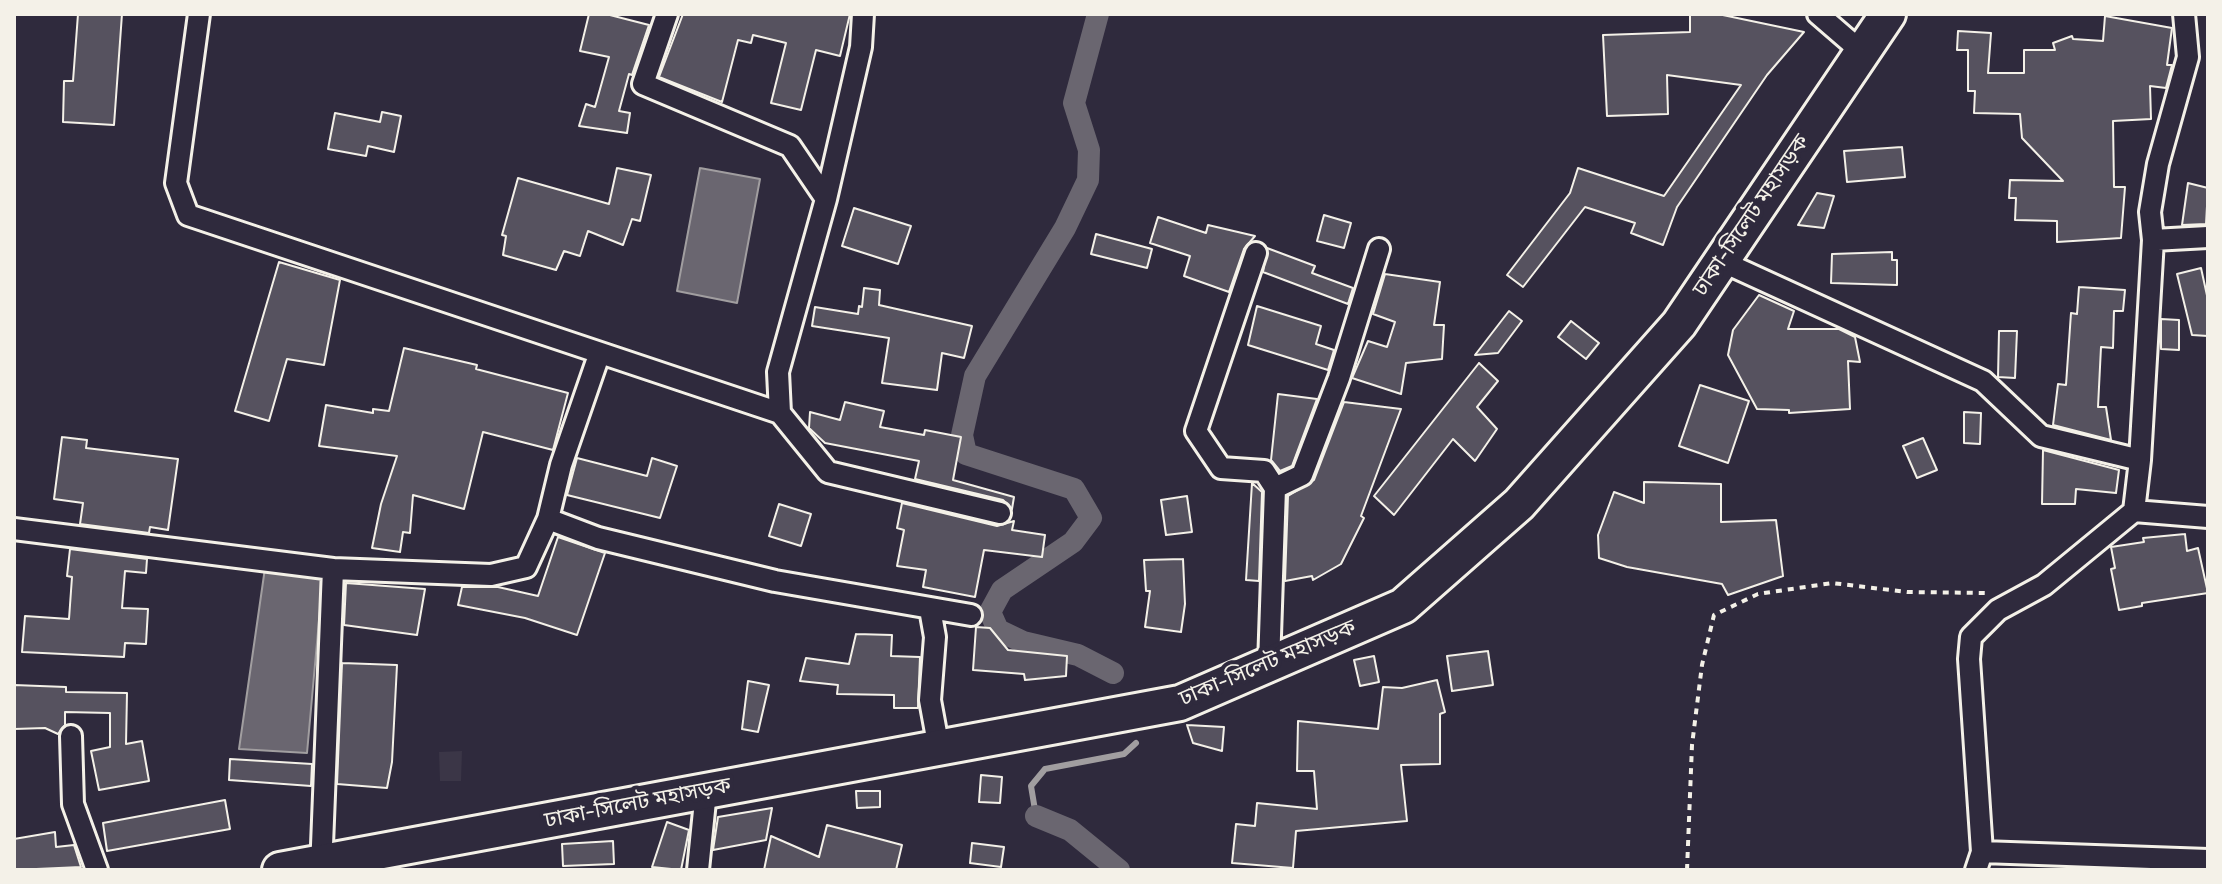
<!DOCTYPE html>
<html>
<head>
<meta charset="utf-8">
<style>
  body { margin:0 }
  #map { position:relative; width:2222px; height:884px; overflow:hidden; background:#2f2a3d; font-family:Pangolin,sans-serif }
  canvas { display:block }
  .frame { position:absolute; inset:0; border:16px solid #f4f1e8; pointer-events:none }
</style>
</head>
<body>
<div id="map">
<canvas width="2222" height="884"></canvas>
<div class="frame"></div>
</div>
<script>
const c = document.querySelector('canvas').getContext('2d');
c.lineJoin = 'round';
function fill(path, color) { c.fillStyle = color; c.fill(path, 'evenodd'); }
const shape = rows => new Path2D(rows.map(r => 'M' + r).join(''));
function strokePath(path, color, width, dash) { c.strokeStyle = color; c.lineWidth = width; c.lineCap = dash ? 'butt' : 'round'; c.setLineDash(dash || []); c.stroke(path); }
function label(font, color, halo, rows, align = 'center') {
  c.font = font + ' Pangolin,"Noto Sans Bengali",sans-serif'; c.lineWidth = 8; c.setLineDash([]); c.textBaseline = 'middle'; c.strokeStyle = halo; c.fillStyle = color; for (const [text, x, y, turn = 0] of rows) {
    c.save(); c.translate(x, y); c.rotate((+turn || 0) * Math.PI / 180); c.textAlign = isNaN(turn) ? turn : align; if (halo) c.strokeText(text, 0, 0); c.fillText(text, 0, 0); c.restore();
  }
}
const built = shape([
  [462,751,461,781,440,781,439,752]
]);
const water = shape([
  [700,168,760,179,737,303,677,291,700,168],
  [265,568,323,576,307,753,239,749,265,568]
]);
const stream = shape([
  [1036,816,1031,786,1045,769,1124,754,1136,743]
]);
const canal = shape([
  [1098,14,1074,103,1089,150,1088,180,1065,228,975,376,962,435,966,454,1074,489,1091,518,1073,542,1002,590,990,612,998,630,1023,642,1078,655,1113,673],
  [1036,816,1070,830,1119,870]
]);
const building = shape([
  [78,14,122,14,114,125,63,122,64,81,73,81,78,14],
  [589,14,606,14,649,25,632,75,629,74,619,111,630,113,627,133,579,126,586,104,595,107,609,57,580,51,589,14],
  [683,14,850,14,840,56,816,50,801,110,771,103,786,43,753,35,751,43,738,40,722,102,659,77,683,14],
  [1690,14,1718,14,1804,32,1767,75,1677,207,1663,245,1631,233,1635,223,1585,207,1523,287,1507,275,1570,193,1578,168,1664,196,1741,85,1667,75,1668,114,1607,116,1603,35,1690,32,1690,14],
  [2105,16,2172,28,2167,65,2172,65,2166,88,2150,86,2151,119,2113,121,2114,187,2125,187,2121,238,2057,242,2057,221,2015,220,2016,198,2009,198,2010,180,2063,181,2022,138,2020,114,1974,113,1975,91,1968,91,1968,50,1957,50,1958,31,1991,33,1988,73,2024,73,2024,50,2055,50,2053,43,2072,36,2073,39,2103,41,2105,16],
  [382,112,401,116,394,152,368,146,366,156,328,149,335,113,380,122,382,112],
  [1902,147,1905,177,1847,182,1844,151,1902,147],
  [617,168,651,175,640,221,632,219,623,245,588,231,580,256,564,251,556,270,503,255,506,236,502,235,518,178,609,204,617,168],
  [2188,183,2208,188,2206,224,2182,225,2188,183],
  [1817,193,1834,196,1824,228,1798,225,1817,193],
  [854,208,911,226,898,264,842,246,854,208],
  [1324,215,1351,223,1344,248,1317,241,1324,215],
  [1158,217,1206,233,1208,225,1255,236,1244,249,1229,292,1184,276,1190,256,1150,243,1158,217],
  [1096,234,1152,249,1147,268,1091,254,1096,234],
  [1267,248,1315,266,1312,273,1353,288,1348,304,1263,272,1267,248],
  [1892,252,1892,260,1897,260,1897,285,1831,283,1832,254,1892,252],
  [279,262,340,280,324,365,287,359,269,421,235,411,279,262],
  [2201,268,2208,300,2208,336,2192,335,2177,274,2201,268],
  [1385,274,1440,282,1434,325,1444,325,1442,359,1406,363,1401,394,1352,378,1368,341,1387,347,1395,322,1373,314,1385,274],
  [2079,287,2125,290,2123,311,2114,311,2113,348,2101,347,2098,407,2106,407,2111,440,2053,425,2058,384,2066,385,2071,313,2077,314,2079,287],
  [864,288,880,290,879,305,972,326,964,358,942,353,937,390,882,383,889,338,812,326,815,307,858,314,859,306,862,307,864,288],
  [1759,295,1794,311,1788,329,1839,329,1855,337,1860,362,1848,361,1850,409,1789,413,1789,410,1757,409,1728,355,1733,330,1759,295],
  [1257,306,1321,326,1316,344,1334,350,1328,370,1248,345,1257,306],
  [1509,311,1522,321,1498,353,1475,355,1509,311],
  [2161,319,2179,320,2179,350,2161,349,2161,319],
  [1571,321,1599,343,1586,359,1558,337,1571,321],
  [1999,331,2017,331,2015,378,1998,377,1999,331],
  [404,348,477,365,476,369,568,393,553,450,483,432,464,509,413,495,410,533,403,532,400,552,372,548,381,504,397,456,319,446,326,405,373,413,373,409,389,411,404,348],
  [1479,363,1498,381,1477,407,1497,429,1475,461,1453,439,1394,515,1374,496,1479,363],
  [1700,385,1749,401,1728,463,1679,446,1700,385],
  [1278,394,1317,399,1292,466,1280,471,1271,460,1278,394],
  [845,402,884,411,880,427,924,435,925,430,961,437,953,480,1014,497,1012,509,1003,500,915,479,919,461,825,443,809,428,810,412,840,420,845,402],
  [1344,402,1401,409,1361,516,1364,518,1341,564,1313,580,1312,576,1285,581,1288,496,1314,480,1344,402],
  [1964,412,1981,413,1980,444,1964,443,1964,412],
  [62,437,87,440,86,448,178,459,168,530,150,527,149,533,80,524,83,503,54,499,62,437],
  [1923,438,1937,470,1917,478,1903,446,1923,438],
  [2043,450,2119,470,2116,493,2076,489,2075,504,2042,504,2043,450],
  [577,458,647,476,652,458,677,466,660,518,567,495,577,458],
  [1644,482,1721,484,1721,522,1776,520,1783,576,1728,595,1722,584,1627,567,1599,558,1598,535,1614,492,1644,503,1644,482],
  [1252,483,1262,492,1259,581,1246,580,1252,483],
  [1187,496,1192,532,1166,535,1161,500,1187,496],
  [902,503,997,526,1014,521,1012,530,1045,535,1042,557,984,550,975,597,923,587,926,570,897,566,904,530,897,528,902,503],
  [779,504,811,514,801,546,769,536,779,504],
  [2185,534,2187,551,2198,548,2208,593,2142,603,2142,606,2119,610,2111,569,2115,568,2111,547,2144,542,2143,538,2185,534],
  [558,537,605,553,577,635,525,618,458,605,462,587,498,587,538,596,558,537],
  [70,549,147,559,146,573,125,571,122,608,148,609,146,644,125,643,124,657,22,652,25,616,69,619,72,577,67,576,70,549],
  [1183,559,1185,604,1181,632,1145,627,1150,591,1146,591,1144,560,1183,559],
  [346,583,425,589,417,635,344,625,346,583],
  [976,627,990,628,1008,650,1067,656,1066,676,1025,680,1024,674,973,670,976,627],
  [856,634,892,635,891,656,920,657,918,708,894,708,894,695,837,694,838,685,800,681,806,658,849,664,856,634],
  [1488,651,1493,685,1452,691,1447,656,1488,651],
  [1374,656,1379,682,1360,686,1354,660,1374,656],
  [342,663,397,665,392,762,387,788,337,784,342,663],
  [1437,680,1445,712,1440,714,1440,764,1401,765,1407,821,1296,831,1293,868,1232,863,1236,824,1255,826,1257,803,1317,809,1314,771,1297,771,1298,721,1378,729,1383,687,1402,688,1437,680],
  [748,681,769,685,758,732,742,729,748,681],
  [14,685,66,687,66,692,127,693,126,744,142,741,149,781,99,790,91,751,110,747,110,713,65,712,65,725,58,734,45,728,14,729,14,685],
  [1187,725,1224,727,1222,751,1193,743,1187,725],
  [230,759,312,764,311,786,229,780,230,759],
  [981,775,1002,777,1000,803,979,802,981,775],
  [856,791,880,791,880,807,857,808,856,791],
  [225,800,230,829,107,851,103,823,225,800],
  [772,808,766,840,713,850,718,817,772,808],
  [667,822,689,830,681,870,652,867,667,822],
  [827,825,902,845,896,870,764,870,771,836,819,857,827,825],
  [55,832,56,847,74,845,81,867,14,870,14,839,55,832],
  [613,841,614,864,563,866,562,844,613,841],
  [972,843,1004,847,1001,867,970,863,972,843]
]);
const path = shape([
  [1687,870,1692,745,1702,665,1714,615,1758,594,1832,583,1907,592,1987,593]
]);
const minor = shape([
  [199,14,176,183,188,215,780,413],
  [667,14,643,84,790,146,826,199],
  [863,14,861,47,826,199,778,372,780,413,828,472,1000,513],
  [1818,14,1862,52],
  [2153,240,2208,237],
  [1256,253,1196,431,1221,468,1264,471,1275,488],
  [1721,261,1983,381,2041,436,2140,460,2134,511,2208,517],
  [2140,460,2153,240,2150,212,2158,164,2188,57,2184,14],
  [548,519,598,538,775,581,971,615],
  [14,529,333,569,321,870],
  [333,569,491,575,526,567,548,519,561,465,599,355],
  [930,609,935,637,930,700,939,749],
  [1269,665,1275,488,1302,475,1339,378,1379,249],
  [71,736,73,804,97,870],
  [1982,852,2208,860],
  [698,870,706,791],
  [1976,870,1982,852,1969,659,1971,637,1998,610,2044,585,2134,511]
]);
const trunk = shape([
  [280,870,1180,703,1403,606,1519,504,1679,324,1888,14]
]);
const streetNames = [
  ["ঢাকা-সিলেট মহাসড়ক",1752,216,-56],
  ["ঢাকা-সিলেট মহাসড়ক",1268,664,-23],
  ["ঢাকা-সিলেট মহাসড়ক",638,804,-11]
];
fill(built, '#3b3647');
fill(water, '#6a6670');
strokePath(water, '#a19ea0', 2);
strokePath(stream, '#a19ea0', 6);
strokePath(canal, '#6a6670', 22);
fill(building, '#56525f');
strokePath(building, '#f4f1e8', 2);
strokePath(minor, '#f4f1e8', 26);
strokePath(trunk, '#f4f1e8', 40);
strokePath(path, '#f4f1e8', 4, [6, 6]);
strokePath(minor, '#2f2a3d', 20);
strokePath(trunk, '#2f2a3d', 34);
label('22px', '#f4f1e8', '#2f2a3d', streetNames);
</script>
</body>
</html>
